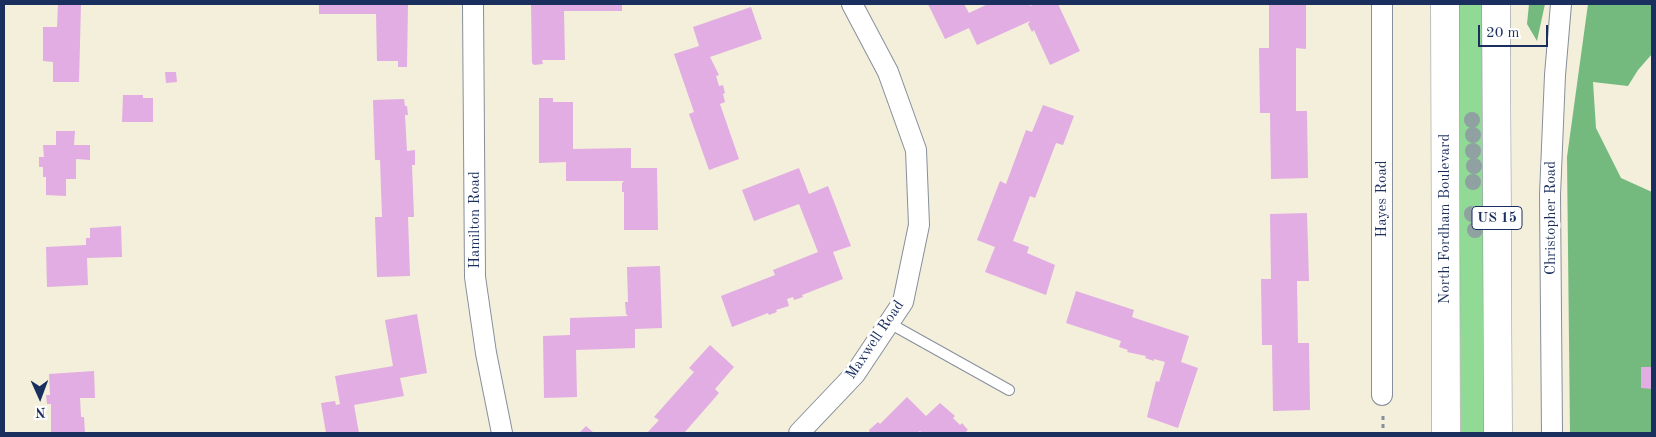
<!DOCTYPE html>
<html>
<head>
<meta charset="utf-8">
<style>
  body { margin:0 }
  #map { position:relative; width:1656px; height:437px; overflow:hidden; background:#f3efdb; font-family:"Old Standard TT",serif }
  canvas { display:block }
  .frame { position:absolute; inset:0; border:5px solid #1b2f5e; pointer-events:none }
  .north { position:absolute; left:15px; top:372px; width:50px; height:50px; -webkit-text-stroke:4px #fff; paint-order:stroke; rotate:178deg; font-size:14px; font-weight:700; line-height:20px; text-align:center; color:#1b2f5e }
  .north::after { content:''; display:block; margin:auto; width:18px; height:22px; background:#1b2f5e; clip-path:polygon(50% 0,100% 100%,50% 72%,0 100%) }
  .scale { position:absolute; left:1478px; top:25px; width:70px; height:22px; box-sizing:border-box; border:2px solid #1b2f5e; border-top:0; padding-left:6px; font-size:15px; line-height:18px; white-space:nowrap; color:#1b2f5e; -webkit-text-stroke:4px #fff; paint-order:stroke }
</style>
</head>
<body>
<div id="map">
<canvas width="1656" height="437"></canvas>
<div class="frame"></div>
<div class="north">N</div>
<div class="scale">20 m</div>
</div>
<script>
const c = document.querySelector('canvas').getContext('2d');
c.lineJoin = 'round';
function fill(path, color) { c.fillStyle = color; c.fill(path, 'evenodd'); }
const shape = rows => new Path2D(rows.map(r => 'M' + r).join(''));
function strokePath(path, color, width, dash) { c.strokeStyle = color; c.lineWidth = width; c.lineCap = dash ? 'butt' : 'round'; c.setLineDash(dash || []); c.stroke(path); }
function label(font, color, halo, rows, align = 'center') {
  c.font = font + ' "Old Standard TT",serif'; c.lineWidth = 5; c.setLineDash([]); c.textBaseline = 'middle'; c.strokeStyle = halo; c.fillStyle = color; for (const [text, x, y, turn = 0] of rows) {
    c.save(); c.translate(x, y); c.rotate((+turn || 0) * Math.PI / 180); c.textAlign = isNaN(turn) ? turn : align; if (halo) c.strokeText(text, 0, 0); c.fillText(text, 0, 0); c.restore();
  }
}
const green = shape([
  [1458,4,1484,4,1486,433,1461,433]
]);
const forest = shape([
  [1529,4,1545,4,1537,41,1527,24],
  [1588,4,1652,4,1652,54,1638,70,1628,86,1593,82,1596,128,1621,178,1652,192,1652,433,1570,433,1567,157]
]);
const building = shape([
  [58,4,81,4,79,82,53,82,53,62,43,61,43,27,57,27],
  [319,4,408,4,407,67,398,67,398,61,377,61,376,14,319,14],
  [531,4,622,4,622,11,564,11,565,60,542,60,543,64,534,65,532,63],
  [928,4,964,4,969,13,988,4,1029,4,1030,6,1035,4,1058,4,1080,51,1050,65,1034,30,1032,32,1028,24,1030,21,977,45,969,28,945,39],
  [1269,4,1306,4,1306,49,1296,48,1296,111,1307,111,1308,178,1271,179,1270,113,1260,113,1259,48,1269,48],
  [751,7,762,39,710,57,719,75,716,76,719,86,723,85,725,93,723,94,725,102,720,104,739,159,709,170,689,114,694,112,674,54,699,46,693,27],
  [165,72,176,72,177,82,166,83],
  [123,95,143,95,143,98,153,98,153,122,122,122],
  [539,98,553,98,553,102,573,102,573,149,631,148,631,168,657,168,658,230,624,230,624,192,622,192,622,183,624,181,566,181,566,162,539,163],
  [404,99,405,106,407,106,408,115,405,115,407,151,415,150,415,165,412,165,414,217,408,217,410,276,377,277,375,217,382,217,380,160,375,160,373,100],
  [1043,105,1074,116,1063,145,1056,143,1035,198,1030,196,1013,241,1029,247,1027,253,1055,265,1046,295,985,272,995,247,977,240,1000,181,1006,184,1026,130,1032,132],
  [56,131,75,131,74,145,90,145,90,160,76,159,76,179,66,179,66,196,46,195,46,177,43,177,43,167,39,167,39,157,44,157,43,145,56,145],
  [799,168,809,194,828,186,851,246,833,252,843,279,802,295,803,297,794,300,793,297,787,299,789,306,776,310,777,312,769,315,768,313,732,327,721,296,775,275,773,270,818,252,799,204,754,221,742,190],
  [1307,213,1309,281,1297,281,1298,343,1309,343,1310,410,1273,411,1272,345,1262,345,1261,279,1271,279,1270,214],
  [121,226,122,257,87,258,88,285,47,287,46,247,86,245,86,238,90,238,90,228],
  [660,266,662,328,635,329,635,348,576,350,577,397,544,398,543,336,570,335,570,318,628,316,626,314,625,302,628,302,627,267],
  [1076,291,1134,310,1132,317,1189,336,1181,362,1198,368,1178,428,1147,417,1156,381,1159,382,1165,362,1154,359,1154,361,1145,358,1146,356,1127,352,1128,350,1119,347,1121,341,1066,323],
  [417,314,427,373,400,378,404,396,354,405,359,433,326,433,321,403,335,401,336,405,340,404,335,376,393,366,385,320],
  [710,345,734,367,715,389,719,393,685,432,687,433,647,433,659,420,654,417,694,372,689,368],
  [1641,367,1652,367,1652,389,1641,388],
  [94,371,95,398,80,398,81,417,84,417,85,433,51,433,51,404,47,404,46,395,50,395,49,374],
  [907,397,926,416,940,403,955,416,953,418,960,425,962,423,968,430,966,431,968,433,922,433,920,431,917,433,870,433,869,430,878,422,880,424],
  [586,426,594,433,579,433]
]);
const path = shape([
  [1383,416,1383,433]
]);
const lane = shape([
  [889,323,1009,390]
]);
const street = shape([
  [473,4,475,277,486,353,502,433],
  [1382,4,1382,395],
  [799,433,855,374,903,302,919,225,916,150,888,72,852,4],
  [1552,433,1550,195,1555,75,1561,4]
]);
const highway = shape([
  [1445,4,1446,433],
  [1496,4,1498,433]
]);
const trees = [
  [1472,120],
  [1473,135],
  [1473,151],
  [1474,166],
  [1473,182],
  [1472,214],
  [1475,230]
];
const shields = [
  [1497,218,50]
];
const shieldNames = [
  ["US 15",1497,218]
];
const streetNames = [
  ["Hayes Road",1382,199,-90],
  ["Christopher Road",1551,218,-90],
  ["North Fordham Boulevard",1445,219,-90],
  ["Hamilton Road",475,220,-90],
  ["Maxwell Road",875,340,-56]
];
fill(green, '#90da96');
fill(forest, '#74ba7f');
fill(building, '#e1ade2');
strokePath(lane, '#878f9c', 12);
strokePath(street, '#878f9c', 22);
strokePath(highway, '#878f9c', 29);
strokePath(path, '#878f9c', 3, [4, 4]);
strokePath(lane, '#fff', 10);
strokePath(street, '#fff', 20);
strokePath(highway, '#fff', 28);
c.fillStyle = '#8fa1a0';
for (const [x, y] of trees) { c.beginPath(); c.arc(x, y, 8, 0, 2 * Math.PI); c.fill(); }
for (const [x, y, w] of shields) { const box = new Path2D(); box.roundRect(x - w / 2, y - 11.5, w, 23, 4); c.fillStyle = '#fff'; c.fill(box); strokePath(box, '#1b2f5e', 1); }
label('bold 14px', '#1b2f5e', null, shieldNames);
label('15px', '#1b2f5e', '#fff', streetNames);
</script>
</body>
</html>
